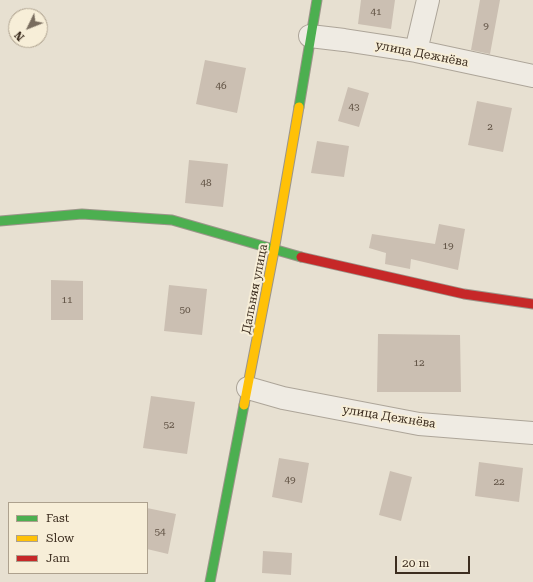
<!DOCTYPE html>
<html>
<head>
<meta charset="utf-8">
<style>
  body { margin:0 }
  #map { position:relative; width:533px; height:582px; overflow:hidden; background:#e7e0d1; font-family:"Roboto Serif",serif }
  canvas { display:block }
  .legend { position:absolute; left:8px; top:502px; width:140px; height:72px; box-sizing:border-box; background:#f7eed8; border:1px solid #ada18e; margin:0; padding:5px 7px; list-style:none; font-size:12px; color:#3d2e20 }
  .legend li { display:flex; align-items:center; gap:8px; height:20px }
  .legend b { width:20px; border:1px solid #ada18e }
  .north { position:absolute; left:8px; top:8px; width:40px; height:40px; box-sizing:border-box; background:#f7eed8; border:1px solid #ada18e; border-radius:50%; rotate:227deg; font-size:11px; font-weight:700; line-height:16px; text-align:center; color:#3d2e20 }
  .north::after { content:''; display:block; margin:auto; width:14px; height:18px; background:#786c5e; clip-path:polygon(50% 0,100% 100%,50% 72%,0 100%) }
  .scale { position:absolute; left:395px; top:556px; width:75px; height:18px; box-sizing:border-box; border:2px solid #3d2e20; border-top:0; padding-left:5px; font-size:12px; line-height:14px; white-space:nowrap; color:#3d2e20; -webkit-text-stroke:3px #f7eed8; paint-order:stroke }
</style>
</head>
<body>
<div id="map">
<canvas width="533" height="582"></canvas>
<ul class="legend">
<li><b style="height:5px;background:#4caf50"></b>Fast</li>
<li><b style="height:5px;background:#ffc107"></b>Slow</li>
<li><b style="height:5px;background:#c62828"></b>Jam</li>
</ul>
<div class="north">N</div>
<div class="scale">20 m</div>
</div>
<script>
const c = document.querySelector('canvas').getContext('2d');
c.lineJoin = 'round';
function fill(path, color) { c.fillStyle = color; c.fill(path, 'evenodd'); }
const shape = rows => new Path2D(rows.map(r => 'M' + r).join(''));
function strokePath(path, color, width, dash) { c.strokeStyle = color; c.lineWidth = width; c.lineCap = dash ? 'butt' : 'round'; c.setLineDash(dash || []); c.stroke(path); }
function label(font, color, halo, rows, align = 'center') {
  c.font = font + ' "Roboto Serif",serif'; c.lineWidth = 4; c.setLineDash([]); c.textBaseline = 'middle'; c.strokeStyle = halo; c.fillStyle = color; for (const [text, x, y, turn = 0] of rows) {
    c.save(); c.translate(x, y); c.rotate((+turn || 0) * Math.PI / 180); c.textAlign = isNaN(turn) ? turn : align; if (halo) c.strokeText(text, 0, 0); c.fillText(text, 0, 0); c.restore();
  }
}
const building = shape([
  [361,0,395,0,391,29,358,24],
  [480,0,500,0,490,54,471,50],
  [205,60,246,68,237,113,196,104],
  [348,87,369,93,359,127,338,121],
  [477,101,512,108,503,152,468,145],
  [317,141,349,146,344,177,311,173],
  [189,160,228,164,223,207,185,203],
  [439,224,465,229,458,270,411,259,410,269,385,264,386,253,369,248,372,234,435,244],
  [51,280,83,281,83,320,51,320],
  [169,285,207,289,202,335,164,331],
  [378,334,460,335,461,392,377,392],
  [151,396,195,402,187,454,143,448],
  [279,458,309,463,302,503,272,497],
  [479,462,523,468,519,502,475,496],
  [390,471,412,477,401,521,379,515],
  [147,508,176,514,168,554,147,549],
  [263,551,292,553,291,575,262,573]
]);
const street = shape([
  [310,36,344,40,416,51,533,76],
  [416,51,428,0],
  [248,388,283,398,419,424,533,433]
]);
const fast = shape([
  [299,107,317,0],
  [0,221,82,214,172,220,301,257],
  [210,582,244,405]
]);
const slow = shape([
  [244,405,274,251,299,107]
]);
const jam = shape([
  [301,257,464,294,533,304]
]);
const numberNames = [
  ["41",376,12],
  ["9",486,26],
  ["46",221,86],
  ["43",354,107],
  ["2",490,127],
  ["48",206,183],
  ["19",448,246],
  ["11",67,300],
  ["50",185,310],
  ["12",419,363],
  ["52",169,425],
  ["49",290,480],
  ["22",499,482],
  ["54",160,532]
];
const streetNames = [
  ["улица Дежнёва",422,54,11],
  ["Дальняя улица",255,289,-79],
  ["улица Дежнёва",389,417,9]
];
fill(building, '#cbbfb2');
strokePath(street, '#ada599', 24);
strokePath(fast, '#9c958a', 11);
strokePath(slow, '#9c958a', 11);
strokePath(jam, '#9c958a', 11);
strokePath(street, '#efebe3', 22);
strokePath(fast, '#4caf50', 9);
strokePath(slow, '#ffc107', 9);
strokePath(jam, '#c62828', 9);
label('10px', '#605244', null, numberNames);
label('12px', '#3d2e20', '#f7eed8', streetNames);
</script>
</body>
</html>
